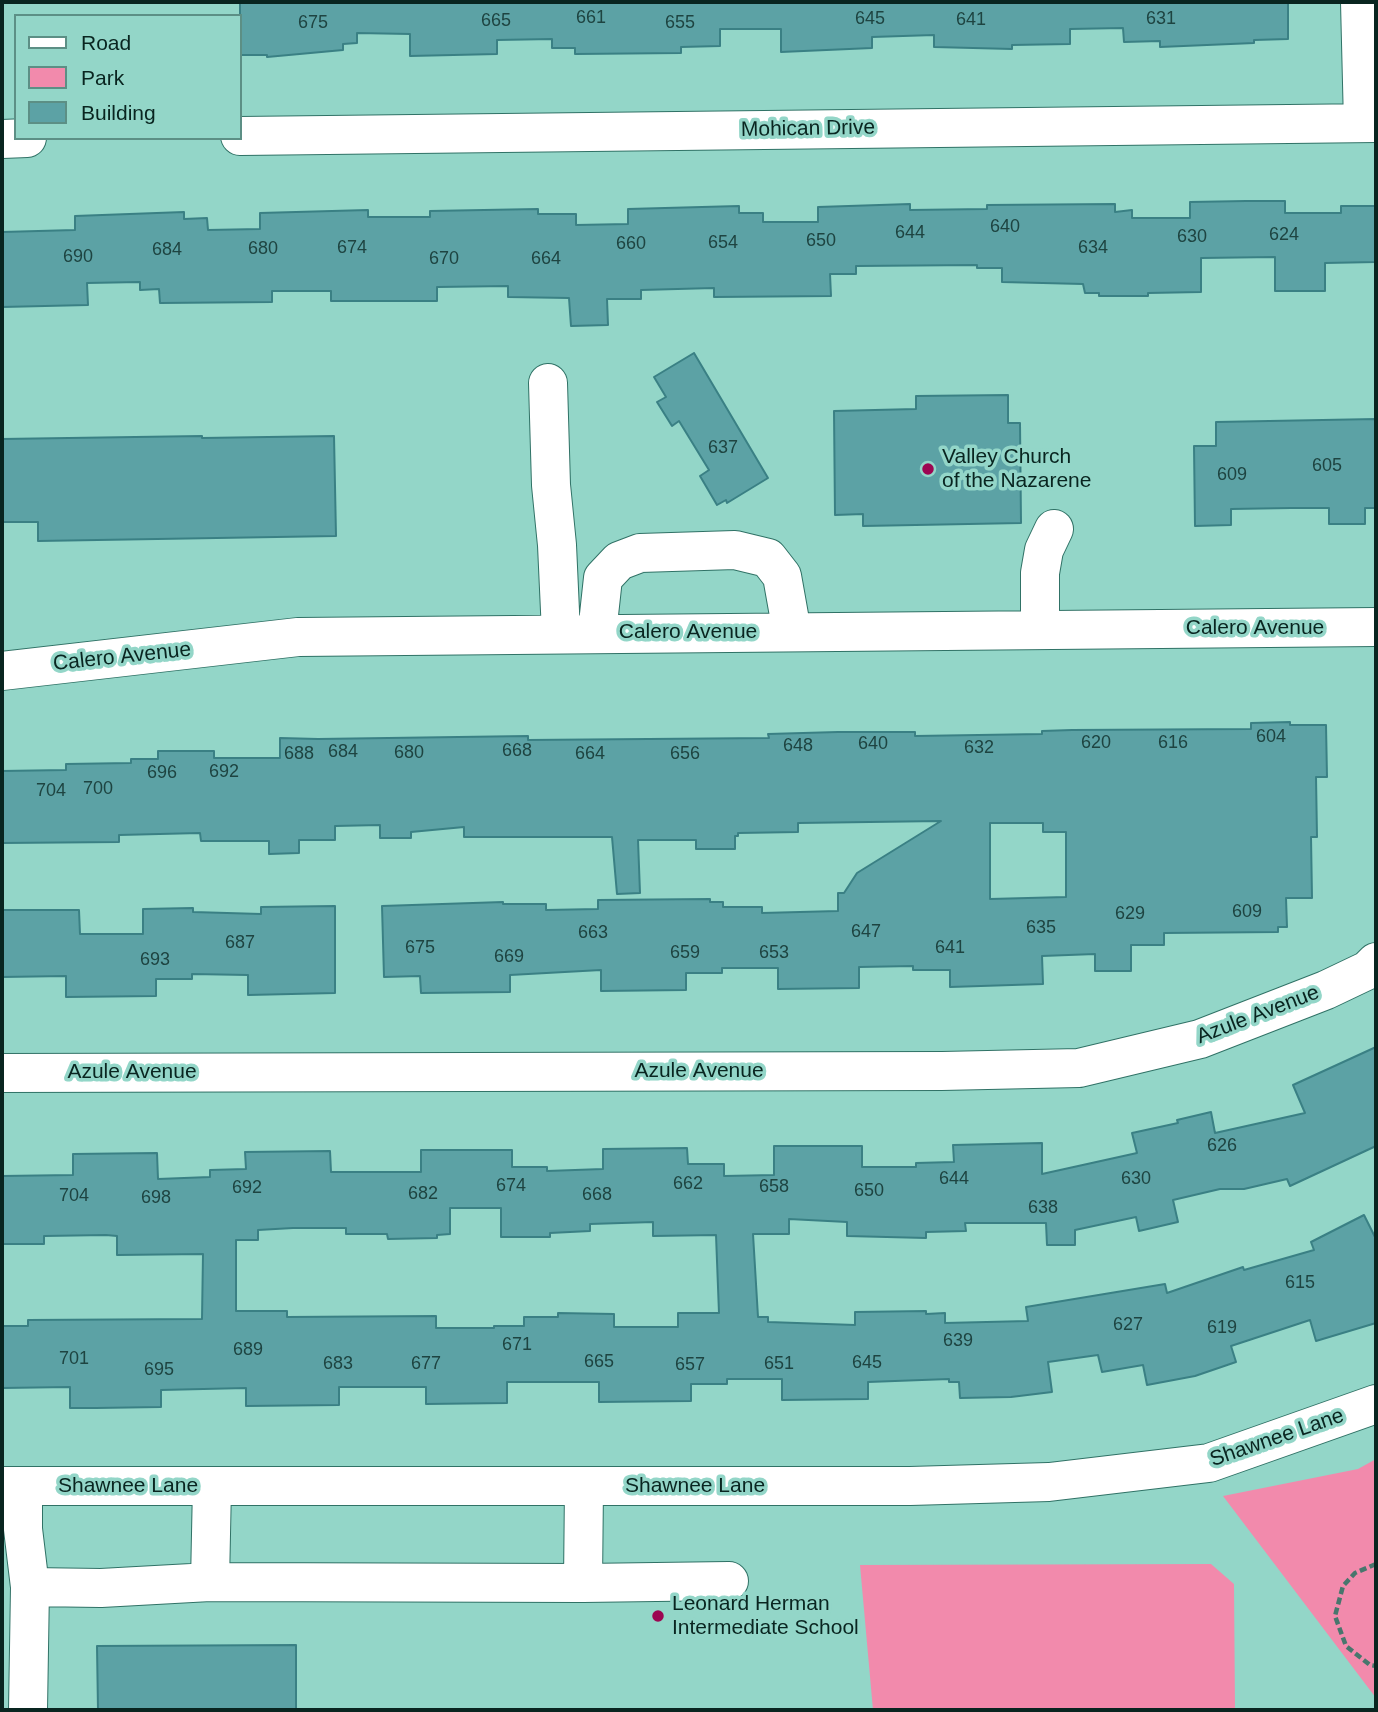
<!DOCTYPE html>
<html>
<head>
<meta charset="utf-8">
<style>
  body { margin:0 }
  #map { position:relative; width:1378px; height:1712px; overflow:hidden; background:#93d6c8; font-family:Helvetica,sans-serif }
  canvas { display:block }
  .frame { position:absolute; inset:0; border:4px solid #092520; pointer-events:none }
  .legend { position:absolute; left:14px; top:14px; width:228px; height:126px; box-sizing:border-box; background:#93d6c8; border:2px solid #5c8f85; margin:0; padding:9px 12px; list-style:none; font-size:21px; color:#092520 }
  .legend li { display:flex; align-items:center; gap:14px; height:35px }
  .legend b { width:35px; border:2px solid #5c8f85 }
</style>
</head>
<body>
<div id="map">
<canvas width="1378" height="1712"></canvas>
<div class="frame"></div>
<ul class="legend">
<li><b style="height:9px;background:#fff"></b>Road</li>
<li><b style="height:19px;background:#f28aac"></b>Park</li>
<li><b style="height:19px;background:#5ca2a5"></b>Building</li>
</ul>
</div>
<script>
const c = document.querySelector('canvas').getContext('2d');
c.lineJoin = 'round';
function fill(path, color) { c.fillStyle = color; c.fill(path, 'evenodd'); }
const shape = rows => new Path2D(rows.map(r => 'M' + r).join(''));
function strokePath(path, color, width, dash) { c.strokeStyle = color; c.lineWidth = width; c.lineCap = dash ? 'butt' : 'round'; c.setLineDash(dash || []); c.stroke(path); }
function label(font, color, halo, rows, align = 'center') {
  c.font = font + ' Helvetica,sans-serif'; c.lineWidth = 7; c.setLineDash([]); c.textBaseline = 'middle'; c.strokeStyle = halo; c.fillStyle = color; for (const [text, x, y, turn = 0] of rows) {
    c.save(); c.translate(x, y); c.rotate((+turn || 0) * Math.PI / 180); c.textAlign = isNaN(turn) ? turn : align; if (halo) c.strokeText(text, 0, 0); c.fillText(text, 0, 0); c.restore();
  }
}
const green = shape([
  [1376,1459,1376,1698,1223,1496,1358,1469],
  [1211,1564,1234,1584,1235,1710,873,1710,860,1565]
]);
const building = shape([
  [240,2,1288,2,1288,39,1254,40,1254,43,1160,47,1160,41,1124,42,1123,28,1070,29,1070,44,1012,45,1012,49,934,47,934,35,872,37,872,48,781,52,781,29,720,29,720,46,681,47,681,53,575,54,575,48,552,48,552,39,497,40,497,54,410,56,410,34,357,33,357,43,343,44,343,50,267,57,267,55,240,55,240,2],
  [1246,201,1285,201,1285,213,1341,213,1341,206,1376,206,1376,262,1325,263,1325,291,1275,291,1275,257,1201,258,1201,292,1148,293,1148,296,1099,296,1099,293,1085,293,1083,284,1002,282,1002,268,977,268,977,265,856,266,856,274,830,274,831,296,714,297,714,288,641,290,641,299,607,299,608,325,571,326,569,298,508,297,508,286,437,287,437,301,331,301,331,291,272,291,272,302,160,303,159,289,140,290,140,282,87,283,88,305,2,307,2,232,75,230,75,216,184,212,184,219,207,218,208,230,260,229,260,213,368,210,368,217,430,217,430,211,538,209,538,214,576,214,576,225,628,224,628,209,739,206,739,213,763,213,763,222,818,222,818,207,910,204,910,210,987,209,987,205,1115,204,1115,212,1132,210,1132,218,1190,218,1190,202,1246,201],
  [694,353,768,478,727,503,726,500,717,505,700,476,709,470,679,421,672,426,657,402,666,397,654,377,694,353],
  [1008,395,1008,423,1020,423,1021,523,863,526,863,514,835,515,834,411,916,409,916,396,1008,395],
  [1376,419,1376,508,1365,508,1365,524,1329,524,1329,508,1291,508,1231,509,1231,525,1195,526,1194,446,1216,446,1216,422,1376,419],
  [202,436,202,438,334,436,336,536,38,541,38,522,2,522,2,439,202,436],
  [1290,722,1290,725,1326,725,1327,777,1316,777,1317,837,1311,837,1312,898,1286,898,1287,927,1278,927,1278,932,1164,933,1164,945,1131,945,1131,971,1095,971,1095,954,1042,956,1043,984,950,987,950,970,913,970,913,966,859,967,859,988,778,989,778,968,722,968,722,973,686,973,686,990,601,991,601,970,510,975,510,992,421,993,420,976,384,977,382,906,503,902,503,904,546,904,546,910,598,909,598,900,710,899,710,902,723,902,723,907,762,907,762,913,838,911,838,893,844,893,857,873,941,821,798,823,798,832,738,833,738,836,735,836,735,849,696,849,696,840,638,840,640,893,617,894,612,837,464,837,464,827,411,832,411,838,380,838,380,825,335,826,335,840,299,840,299,853,269,854,269,841,201,841,200,833,119,835,119,842,2,843,2,771,66,770,66,764,131,763,131,759,158,759,158,751,214,751,214,758,280,758,280,738,318,739,528,736,528,740,769,738,768,734,838,732,915,732,915,736,1042,734,1042,731,1072,730,1251,729,1251,723,1290,722],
  [990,823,1043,823,1043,832,1066,832,1066,897,990,899,990,823],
  [335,906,335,993,248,995,248,975,192,974,192,979,156,979,156,996,66,997,66,976,2,977,2,910,79,910,80,934,143,934,143,909,193,908,193,912,261,914,261,907,335,906],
  [1376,1047,1376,1146,1290,1186,1287,1179,1244,1189,1220,1189,1173,1200,1178,1222,1139,1231,1136,1217,1075,1230,1075,1245,1047,1245,1046,1223,965,1223,966,1231,926,1232,926,1238,847,1236,847,1222,789,1219,789,1234,753,1234,758,1317,768,1317,768,1322,855,1325,855,1312,926,1311,926,1314,945,1313,945,1323,1028,1321,1026,1307,1165,1284,1167,1293,1243,1267,1244,1270,1314,1250,1311,1242,1364,1215,1376,1239,1376,1323,1316,1341,1310,1320,1231,1346,1236,1362,1195,1376,1147,1385,1143,1365,1102,1372,1098,1355,1048,1362,1052,1392,1011,1397,960,1398,959,1382,949,1382,949,1379,868,1382,868,1399,782,1400,782,1379,727,1379,727,1384,691,1384,691,1401,599,1402,599,1382,507,1382,507,1403,426,1404,426,1387,339,1387,339,1405,246,1406,246,1388,161,1390,161,1407,96,1408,70,1408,70,1387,2,1388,2,1326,28,1326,28,1320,202,1319,203,1254,117,1255,117,1236,106,1235,44,1236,44,1244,2,1244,2,1176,73,1175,73,1154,157,1153,158,1179,210,1177,210,1170,246,1169,245,1152,330,1151,331,1172,421,1172,421,1150,512,1150,512,1167,547,1167,547,1171,603,1169,603,1149,687,1148,688,1164,724,1164,724,1176,774,1175,774,1146,862,1146,862,1167,916,1167,916,1163,954,1162,953,1145,1042,1143,1042,1174,1137,1153,1132,1133,1178,1123,1177,1120,1211,1112,1215,1133,1305,1113,1293,1085,1376,1047],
  [450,1208,501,1208,501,1237,550,1237,550,1233,590,1231,590,1224,653,1222,653,1236,716,1235,719,1313,678,1313,678,1327,614,1327,614,1314,558,1313,558,1317,524,1317,524,1326,494,1326,494,1328,436,1328,436,1316,287,1317,287,1311,236,1311,236,1240,258,1240,258,1230,293,1228,346,1228,346,1234,387,1234,388,1239,437,1238,437,1235,450,1234,450,1208],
  [296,1645,296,1710,98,1710,97,1646,296,1645]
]);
const path = shape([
  [1376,1564,1355,1573,1343,1586,1335,1616,1346,1646,1370,1665,1376,1666]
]);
const minor = shape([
  [1360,2,1363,123],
  [240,136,1376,123],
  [2,139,27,138],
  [548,383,551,485,557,545,561,633],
  [1040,629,1040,573,1044,550,1054,529],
  [597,633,603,578,619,561,640,553,735,550,768,558,782,576,792,632],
  [2,671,298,637,1376,627],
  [2,1073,942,1071,1079,1068,1200,1039,1326,990,1368,970,1376,962],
  [2,1486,910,1486,1049,1482,1209,1463,1376,1404],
  [23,1486,23,1529,30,1587],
  [210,1582,212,1486],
  [583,1583,584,1486],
  [28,1710,30,1587,101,1588,210,1582,583,1583,729,1581]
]);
const markers = [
  [928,469,7,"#9c0652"],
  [658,1616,7,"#9c0652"]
];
const numberNames = [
  ["661",591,18],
  ["645",870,19],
  ["631",1161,19],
  ["641",971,20],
  ["665",496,21],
  ["675",313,23],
  ["655",680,23],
  ["640",1005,227],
  ["644",910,233],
  ["624",1284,235],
  ["630",1192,237],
  ["650",821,241],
  ["654",723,243],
  ["660",631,244],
  ["674",352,248],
  ["634",1093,248],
  ["680",263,249],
  ["684",167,250],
  ["690",78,257],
  ["670",444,259],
  ["664",546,259],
  ["637",723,448],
  ["605",1327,466],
  ["609",1232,475],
  ["604",1271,737],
  ["620",1096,743],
  ["616",1173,743],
  ["640",873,744],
  ["648",798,746],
  ["632",979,748],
  ["668",517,751],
  ["684",343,752],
  ["680",409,753],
  ["688",299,754],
  ["664",590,754],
  ["656",685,754],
  ["692",224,772],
  ["696",162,773],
  ["700",98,789],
  ["704",51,791],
  ["609",1247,912],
  ["629",1130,914],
  ["635",1041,928],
  ["647",866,932],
  ["663",593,933],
  ["687",240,943],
  ["675",420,948],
  ["641",950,948],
  ["659",685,953],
  ["653",774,953],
  ["669",509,957],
  ["693",155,960],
  ["626",1222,1146],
  ["644",954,1179],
  ["630",1136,1179],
  ["662",688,1184],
  ["674",511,1186],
  ["658",774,1187],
  ["692",247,1188],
  ["650",869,1191],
  ["682",423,1194],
  ["668",597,1195],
  ["704",74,1196],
  ["698",156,1198],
  ["638",1043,1208],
  ["615",1300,1283],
  ["627",1128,1325],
  ["619",1222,1328],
  ["639",958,1341],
  ["671",517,1345],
  ["689",248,1350],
  ["701",74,1359],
  ["665",599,1362],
  ["645",867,1363],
  ["683",338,1364],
  ["677",426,1364],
  ["651",779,1364],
  ["657",690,1365],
  ["695",159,1370]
];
const streetNames = [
  ["Mohican Drive",808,129,-1],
  ["Calero Avenue",1255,628],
  ["Calero Avenue",688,632],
  ["Calero Avenue",122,657,-6],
  ["Azule Avenue",1258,1015,-21],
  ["Azule Avenue",699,1071],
  ["Azule Avenue",132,1072],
  ["Shawnee Lane",1277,1438,-19],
  ["Shawnee Lane",128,1486],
  ["Shawnee Lane",695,1486]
];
const poiNames = [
  ["Valley Church",942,457],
  ["of the Nazarene",942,481],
  ["Leonard Herman",672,1604],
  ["Intermediate School",672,1628]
];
fill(green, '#f28aac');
fill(building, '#5ca2a5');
strokePath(building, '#3a8084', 2);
strokePath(minor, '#307266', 40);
strokePath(path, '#48766d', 4.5, [7, 3.5]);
strokePath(minor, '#fff', 38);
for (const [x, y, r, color] of markers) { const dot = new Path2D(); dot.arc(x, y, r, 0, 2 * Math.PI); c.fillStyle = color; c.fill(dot); strokePath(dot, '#93d6c8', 2.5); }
label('18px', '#1e4441', null, numberNames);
label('21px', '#092520', '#93d6c8', streetNames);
label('21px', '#092520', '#93d6c8', poiNames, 'left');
</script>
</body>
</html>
